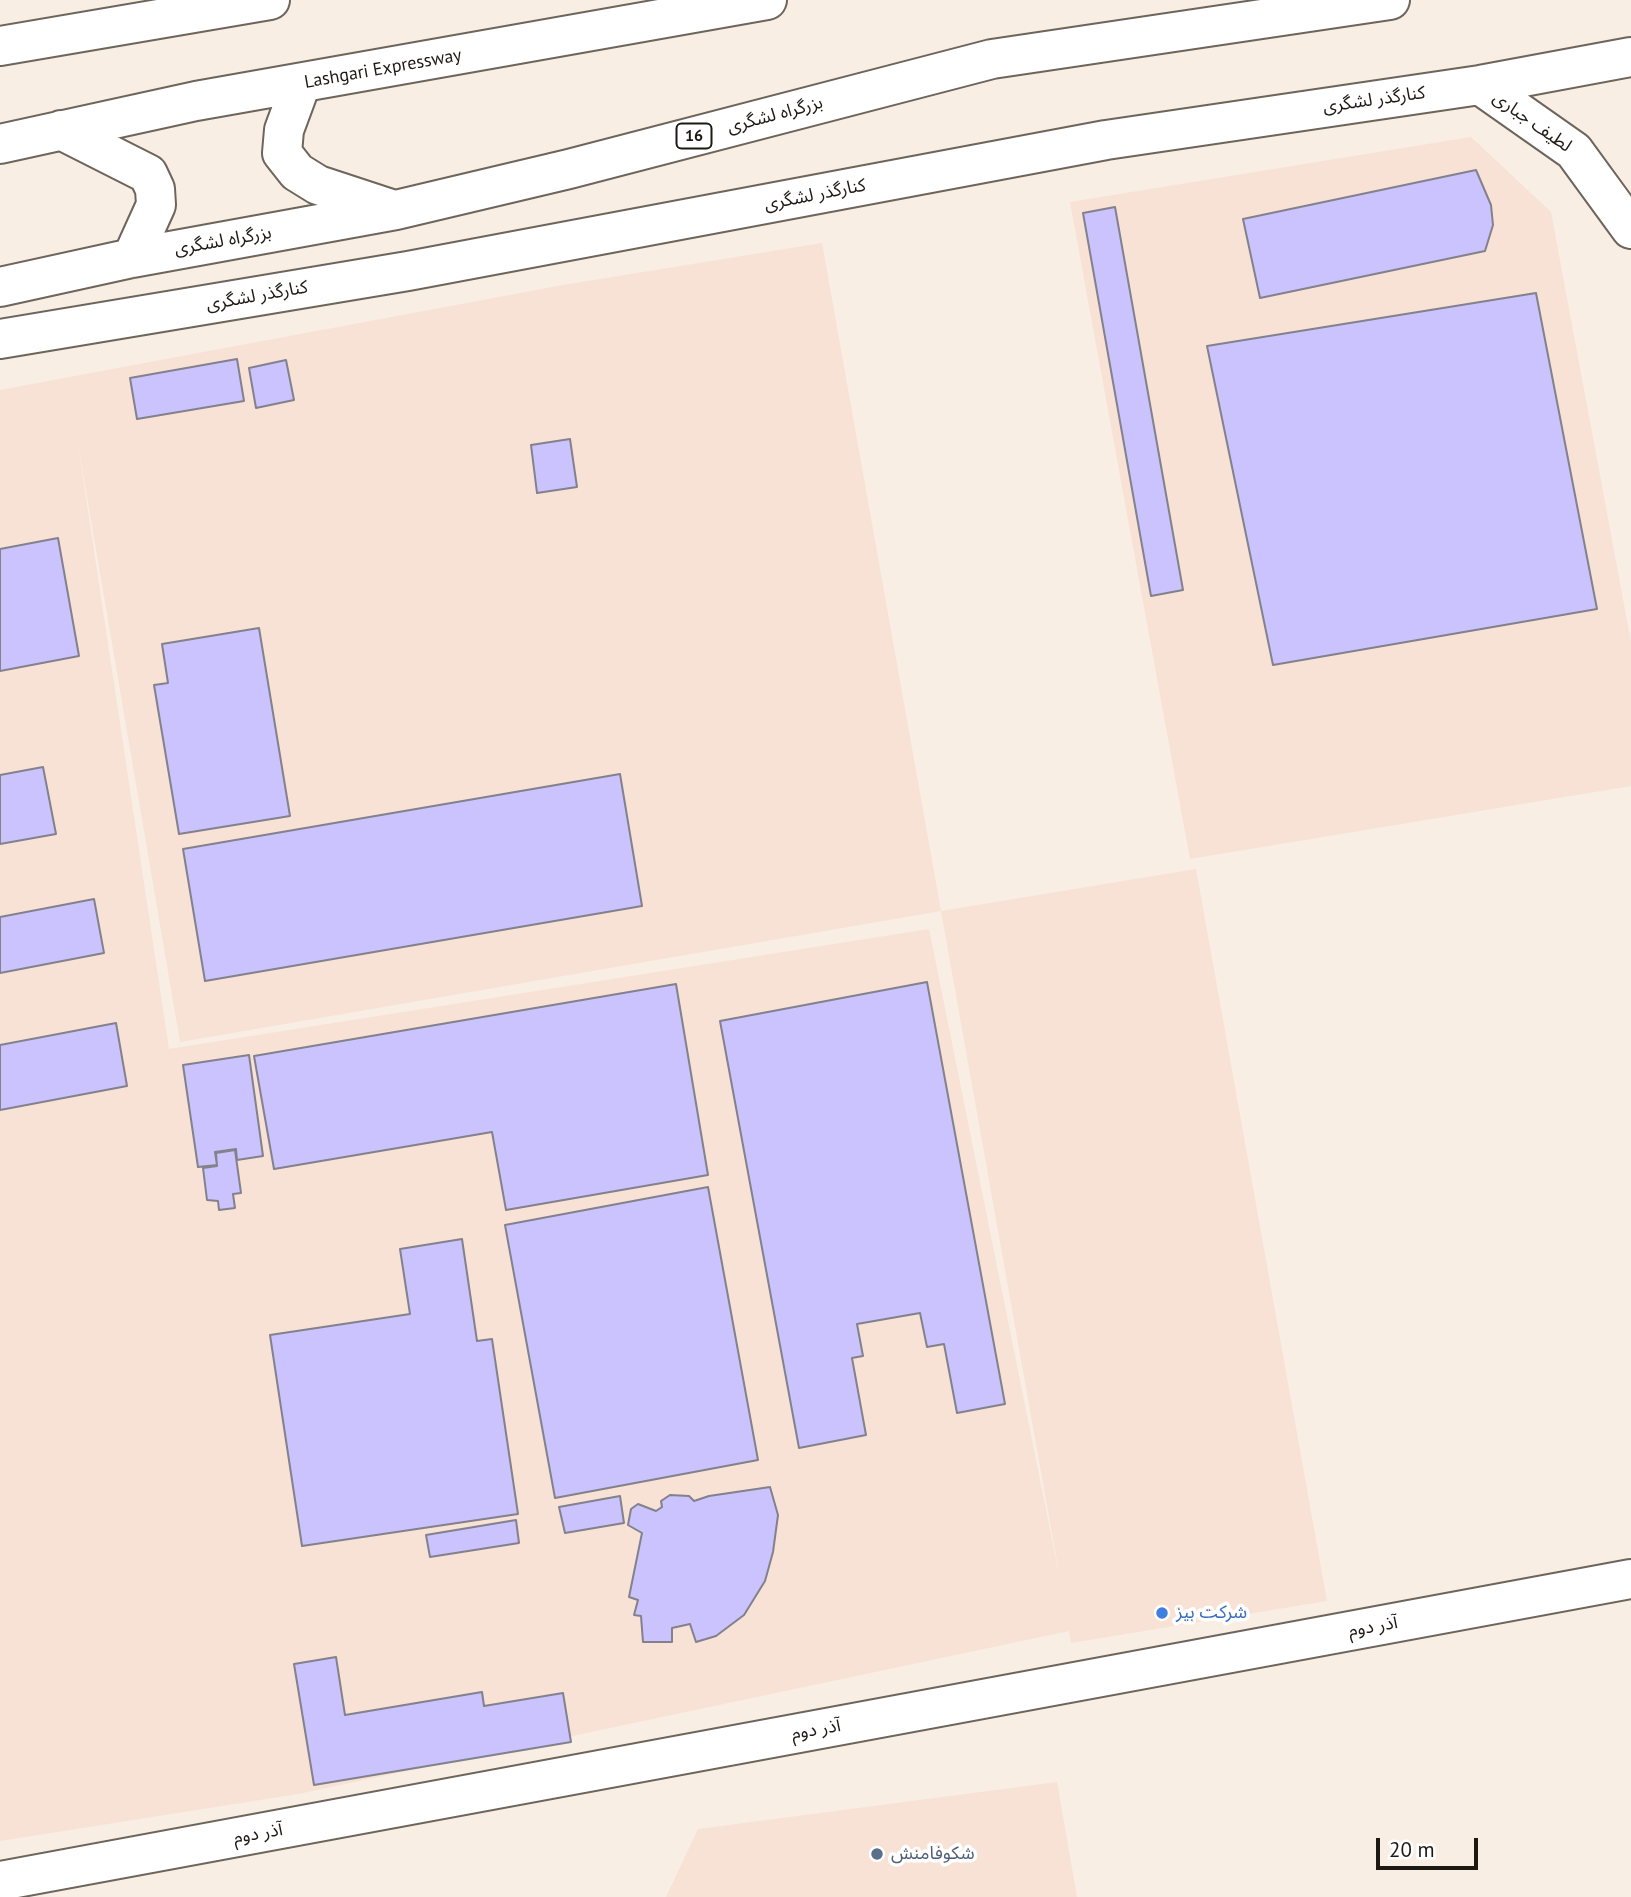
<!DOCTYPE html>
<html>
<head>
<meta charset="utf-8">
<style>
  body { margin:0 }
  #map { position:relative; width:1631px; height:1897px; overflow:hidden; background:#f8eee4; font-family:"PT Sans",sans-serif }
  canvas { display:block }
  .scale { position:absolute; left:1376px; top:1838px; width:102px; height:32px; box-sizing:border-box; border:4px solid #1c1915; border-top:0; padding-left:9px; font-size:21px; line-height:24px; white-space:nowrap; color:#1c1915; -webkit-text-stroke:5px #fff; paint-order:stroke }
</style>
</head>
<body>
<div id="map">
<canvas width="1631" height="1897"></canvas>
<div class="scale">20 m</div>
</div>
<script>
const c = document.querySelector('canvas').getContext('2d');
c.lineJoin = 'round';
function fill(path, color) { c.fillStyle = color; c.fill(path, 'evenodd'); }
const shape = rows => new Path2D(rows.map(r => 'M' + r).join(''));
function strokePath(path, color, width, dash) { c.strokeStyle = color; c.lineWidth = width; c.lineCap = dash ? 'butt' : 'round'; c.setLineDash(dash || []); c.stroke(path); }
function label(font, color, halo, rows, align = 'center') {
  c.font = font + ' "PT Sans","Noto Sans Arabic",sans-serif'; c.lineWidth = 7; c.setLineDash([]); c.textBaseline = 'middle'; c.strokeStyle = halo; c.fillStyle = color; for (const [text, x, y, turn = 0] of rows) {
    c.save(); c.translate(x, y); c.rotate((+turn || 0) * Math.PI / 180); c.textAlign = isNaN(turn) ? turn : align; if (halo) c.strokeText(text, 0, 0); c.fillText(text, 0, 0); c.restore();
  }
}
const industrial = shape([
  [1471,137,1551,212,1631,642,1631,786,1190,859,1070,202],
  [822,243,941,911,1196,869,1327,1601,1071,1643,1069,1631,298,1794,0,1841,0,390,563,285],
  [77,438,180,1042,941,911,1061,1584,929,929,169,1049],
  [1057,1782,1077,1897,666,1897,698,1829]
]);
const building = shape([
  [1476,170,1491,205,1493,225,1485,251,1260,298,1243,219,1476,170],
  [1115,207,1183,590,1151,596,1083,213,1115,207],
  [1536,293,1597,609,1273,665,1207,346,1536,293],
  [237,359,244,401,137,419,130,378,237,359],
  [286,360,294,400,256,408,249,368,286,360],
  [570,439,577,487,537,493,531,445,570,439],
  [58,538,79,656,0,671,0,549,58,538],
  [259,628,290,816,179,834,154,685,168,683,162,644,259,628],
  [43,767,56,834,0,844,0,775,43,767],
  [620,774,642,906,205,981,183,849,620,774],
  [94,899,104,953,0,973,0,917,94,899],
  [927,982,1005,1404,957,1413,944,1344,927,1347,920,1313,857,1324,863,1356,852,1358,866,1435,799,1448,720,1021,927,982],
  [676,984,708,1175,506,1210,492,1132,274,1169,254,1056,676,984],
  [116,1023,127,1086,0,1110,0,1045,116,1023],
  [249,1055,263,1156,237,1160,236,1149,215,1152,217,1165,198,1167,183,1065,249,1055],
  [235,1150,241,1193,233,1194,235,1208,219,1210,218,1201,207,1200,203,1168,217,1166,216,1153,235,1150],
  [708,1187,758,1460,555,1498,505,1225,708,1187],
  [462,1239,477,1341,492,1339,518,1514,302,1546,270,1335,410,1314,400,1249,462,1239],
  [770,1487,778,1515,773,1552,765,1581,744,1615,716,1636,696,1642,690,1624,672,1628,672,1642,643,1642,641,1616,634,1615,638,1600,629,1597,642,1533,628,1525,631,1509,638,1504,656,1511,662,1507,661,1501,670,1495,689,1496,694,1501,709,1496,770,1487],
  [620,1496,624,1523,565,1533,559,1507,620,1496],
  [516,1520,519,1543,430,1557,426,1535,516,1520],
  [336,1657,345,1715,482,1692,484,1706,563,1693,571,1742,314,1785,294,1664,336,1657]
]);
const major = shape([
  [0,46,270,0],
  [1480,85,1574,151,1631,229],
  [0,339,408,271,1106,140,1480,85,1631,57],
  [0,1881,1631,1579]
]);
const highway = shape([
  [301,84,284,130,282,153,297,172,318,185,391,209],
  [61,130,148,174,155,189,156,205,132,258],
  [0,144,196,101,767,0],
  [0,287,132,258,396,210,569,169,992,59,1390,0]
]);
const markers = [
  [1162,1613,7,"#3f7fe0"],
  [877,1854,7,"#5c6f8a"]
];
const shields = [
  [694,136,35]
];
const shieldNames = [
  ["16",694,136]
];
const streetNames = [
  ["Lashgari Expressway",383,69,-10],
  ["کنارگذر لشگری",1374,100,-8],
  ["بزرگراه لشگری",775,115,-15],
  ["لطیف جباری",1532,122,35],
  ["کنارگذر لشگری",815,195,-11],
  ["بزرگراه لشگری",223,241,-10],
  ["کنارگذر لشگری",257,296,-10],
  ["آذر دوم",1373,1627,-10],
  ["آذر دوم",816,1730,-10],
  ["آذر دوم",258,1834,-10]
];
const shopNames = [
  ["شرکت بیز",1176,1613]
];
const serviceNames = [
  ["شکوفامنش",891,1854]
];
fill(industrial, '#f8e1d5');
fill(building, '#cbc3fe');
strokePath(building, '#82818c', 2);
strokePath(major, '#6d655c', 42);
strokePath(highway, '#6d655c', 42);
strokePath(major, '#fff', 38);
strokePath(highway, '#fff', 38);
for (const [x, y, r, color] of markers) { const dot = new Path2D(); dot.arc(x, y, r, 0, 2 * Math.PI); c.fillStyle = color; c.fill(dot); strokePath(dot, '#fff', 2.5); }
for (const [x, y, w] of shields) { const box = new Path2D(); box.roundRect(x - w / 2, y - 12.5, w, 25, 5); c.fillStyle = '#fff'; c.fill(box); strokePath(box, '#1c1915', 2); }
label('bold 16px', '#1c1915', null, shieldNames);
label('18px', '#1c1915', '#fff', streetNames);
label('18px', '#366cbe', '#fff', shopNames, 'left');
label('18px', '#4e5e75', '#fff', serviceNames, 'left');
</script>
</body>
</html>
